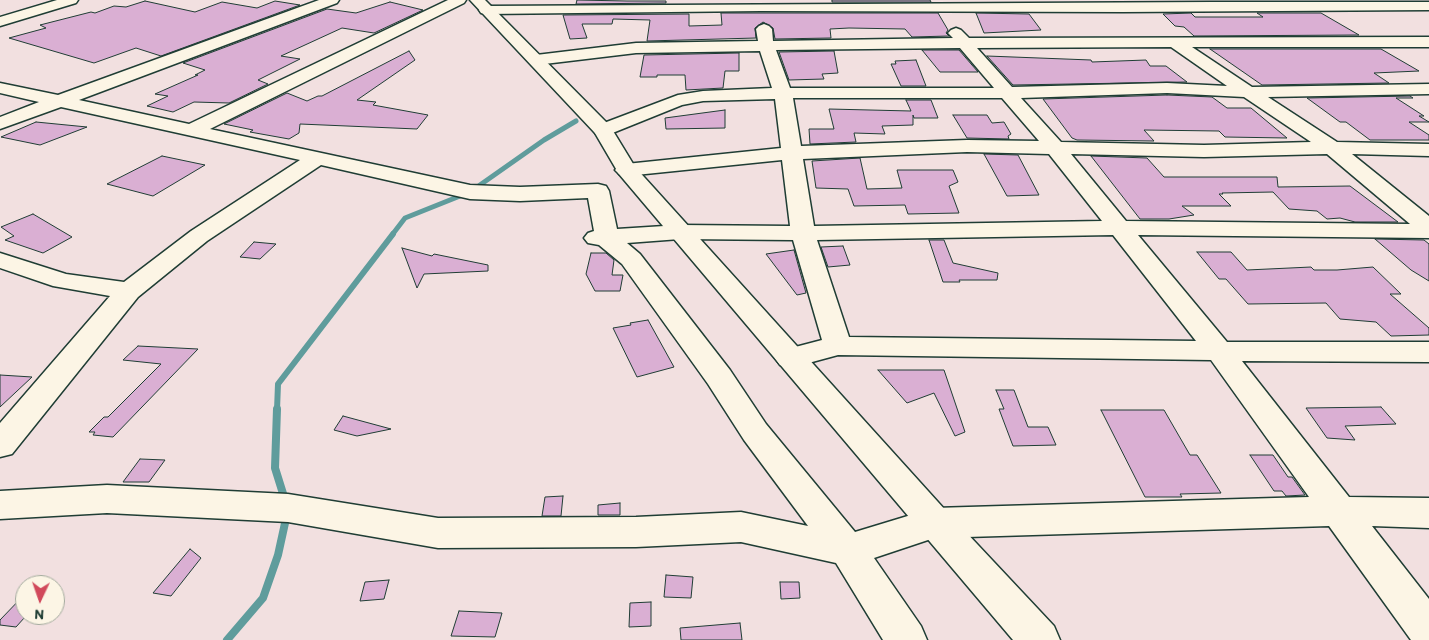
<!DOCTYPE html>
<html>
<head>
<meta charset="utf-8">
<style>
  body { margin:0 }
  #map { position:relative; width:1429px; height:640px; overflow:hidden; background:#f2e0e0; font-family:Itim,sans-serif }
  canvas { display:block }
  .north { position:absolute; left:15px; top:575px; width:50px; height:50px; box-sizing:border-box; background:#fcf5e5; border:1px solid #a4ab9e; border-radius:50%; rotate:183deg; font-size:14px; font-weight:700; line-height:20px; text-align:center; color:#1f3d34 }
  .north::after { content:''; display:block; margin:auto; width:18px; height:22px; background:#d1495b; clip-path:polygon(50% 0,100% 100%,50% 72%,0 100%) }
</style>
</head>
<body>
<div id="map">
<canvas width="1429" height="640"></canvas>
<div class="north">N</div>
</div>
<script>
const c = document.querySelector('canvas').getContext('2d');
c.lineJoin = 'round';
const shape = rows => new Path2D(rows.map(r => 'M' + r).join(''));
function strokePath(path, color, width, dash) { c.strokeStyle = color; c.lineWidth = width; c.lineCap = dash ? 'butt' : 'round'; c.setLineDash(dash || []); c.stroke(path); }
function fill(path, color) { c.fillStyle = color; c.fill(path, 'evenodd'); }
const streamFar2 = shape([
  [392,235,405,218,470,192,544,140,576,121]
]);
const streamFar1 = shape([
  [277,410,278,384,393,234]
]);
const stream = shape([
  [277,409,275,468,285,500],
  [227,640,263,598,278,555,287,514]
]);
const building = shape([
  [577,0,627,1,666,1,666,3,576,4,577,0],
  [832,0,930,0,931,2,832,2,832,0],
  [145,1,195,12,222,2,257,8,275,1,300,5,161,56,136,48,94,63,9,38,46,28,40,25,91,12,95,13,114,6,126,7,145,1],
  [390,2,423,10,374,33,342,28,281,56,300,59,258,80,268,84,229,103,194,102,173,112,147,106,168,96,155,94,198,75,195,75,205,70,183,63,327,9,356,13,390,2],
  [721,13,938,13,948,30,946,33,949,36,912,37,905,29,849,28,830,29,831,38,775,39,773,28,763,22,755,28,756,38,647,41,650,20,613,19,612,24,582,24,587,38,570,39,563,15,689,14,689,26,722,25,721,13],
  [976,13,1029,14,1041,30,984,33,976,13],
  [1191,13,1195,17,1263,17,1257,13,1321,13,1359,35,1194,36,1184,27,1175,26,1163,14,1191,13],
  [1210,49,1381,49,1419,71,1374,73,1389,83,1262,85,1210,49],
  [922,50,959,50,978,72,940,72,922,50],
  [409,51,415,60,357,100,376,102,373,105,428,115,417,129,300,124,299,133,289,139,250,132,253,130,224,124,287,93,307,101,318,96,322,96,409,51],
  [834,51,838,73,822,74,824,79,789,80,779,52,834,51],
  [739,53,739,71,725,71,723,88,686,90,685,75,657,75,657,77,640,77,644,55,739,53],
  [987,56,1091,60,1092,62,1146,60,1150,66,1166,66,1187,82,1013,85,987,56],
  [916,60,926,86,901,86,891,64,896,64,895,61,916,60],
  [1167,95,1212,97,1227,108,1251,108,1287,138,1225,137,1219,131,1144,130,1154,141,1077,140,1072,138,1043,99,1167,95],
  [1410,96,1413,98,1396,98,1424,116,1419,116,1429,122,1409,122,1429,135,1429,140,1370,140,1346,122,1340,122,1307,98,1410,96],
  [906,100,931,100,938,118,914,118,913,115,913,125,882,126,885,134,854,133,856,142,810,144,809,129,834,129,829,109,911,111,906,100],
  [725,110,725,128,666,129,665,118,725,110],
  [953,115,987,115,992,123,1004,122,1011,134,1008,136,1009,139,967,138,953,115],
  [36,122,87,127,40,145,1,137,36,122],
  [984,154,1018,155,1039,195,1007,196,984,154],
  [162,156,205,165,153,196,107,184,162,156],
  [1091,156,1147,158,1164,177,1277,177,1278,187,1350,186,1398,222,1355,222,1340,218,1327,219,1317,211,1289,209,1273,192,1222,193,1223,194,1219,194,1231,206,1182,206,1194,215,1169,219,1140,219,1091,156],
  [860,158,867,189,902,188,897,170,953,170,958,182,949,186,959,213,908,214,905,205,854,206,848,189,816,188,812,161,860,158],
  [33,214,72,237,43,253,5,240,14,236,1,227,33,214],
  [1375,239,1424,240,1429,244,1429,281,1411,270,1375,239],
  [929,240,944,240,953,263,998,273,997,280,959,280,960,282,943,282,929,240],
  [254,242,276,244,260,259,240,257,254,242],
  [843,246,850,265,828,267,821,247,843,246],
  [402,248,432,256,434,254,488,265,488,271,424,274,417,288,402,248],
  [794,250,806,293,797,295,766,254,794,250],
  [1197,252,1231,252,1247,270,1311,267,1314,270,1337,270,1373,267,1401,294,1390,294,1429,328,1429,335,1391,336,1376,322,1340,319,1326,303,1248,304,1226,279,1219,279,1197,252],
  [591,253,606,253,614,260,612,275,623,275,620,291,595,291,586,274,591,253],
  [648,320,674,367,637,377,613,328,631,325,630,323,648,320],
  [138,346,198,349,113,437,93,435,95,432,89,432,104,417,108,417,161,364,123,360,138,346],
  [878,370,944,370,965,432,955,436,934,393,907,403,878,370],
  [0,375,32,377,0,407,0,375],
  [996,390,1014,390,1028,427,1048,427,1056,445,1013,446,999,409,1004,409,996,390],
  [1381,407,1396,424,1345,426,1355,440,1327,438,1306,408,1381,407],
  [1101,410,1164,410,1190,455,1197,455,1221,493,1180,494,1182,497,1145,497,1101,410],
  [343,416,391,429,357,436,334,430,343,416],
  [1250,455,1273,455,1288,477,1292,477,1305,495,1286,496,1282,491,1274,491,1250,455],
  [140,459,165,460,149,482,123,482,140,459],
  [563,496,561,516,542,516,545,497,563,496],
  [620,503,620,515,598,515,598,505,620,503],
  [190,549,201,558,171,596,153,593,190,549],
  [666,575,693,577,691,598,664,597,666,575],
  [389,580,384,599,360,601,365,582,389,580],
  [780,582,799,582,800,598,781,599,780,582],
  [25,594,25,617,16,627,0,625,0,620,25,594],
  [651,602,651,626,629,627,630,603,651,602],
  [459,611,502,613,495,637,451,636,459,611],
  [740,623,742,640,681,640,680,628,740,623]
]);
const minor = shape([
  [57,0,78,0,76,3,0,26,0,17,57,0],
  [319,0,339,0,337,3,79,100,189,124,448,0,466,0,464,3,210,129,470,185,520,187,598,184,606,186,609,191,617,229,680,225,790,226,782,160,626,176,619,174,615,170,619,166,626,164,781,148,775,99,703,101,682,105,610,134,603,136,596,134,593,130,596,126,678,95,703,91,772,88,760,51,636,53,536,65,530,63,528,60,530,57,536,55,636,43,758,41,756,29,759,26,764,24,769,26,772,29,773,41,953,38,948,33,951,30,956,28,961,30,969,38,1429,37,1429,47,1192,47,1252,87,1429,84,1429,94,1268,97,1337,142,1429,144,1429,156,1352,154,1429,216,1429,238,1138,235,1227,342,1429,342,1429,362,1242,361,1349,497,1429,498,1429,528,1372,526,1429,599,1429,640,1411,640,1329,526,934,538,874,558,921,626,927,640,883,640,836,563,741,542,636,547,438,548,288,522,107,513,0,519,0,491,107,485,288,494,438,518,636,517,741,512,808,526,744,440,708,384,622,264,599,245,588,243,584,238,588,233,594,231,588,198,520,201,470,199,321,165,207,241,138,297,12,454,0,457,0,423,110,296,53,286,0,268,0,253,66,274,124,282,191,231,300,160,61,107,0,129,0,117,39,102,0,93,0,83,58,95,319,0],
  [1171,47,1227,86,1167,83,1012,87,977,48,1171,47],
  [960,48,994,88,790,88,776,50,960,48],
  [1167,93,1244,97,1311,142,1204,145,1061,142,1021,98,1167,93],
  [793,98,1002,98,1039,141,967,140,801,146,793,98],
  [967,152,1049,154,1102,221,814,226,803,159,967,152],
  [1071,154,1204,157,1327,154,1410,224,1126,221,1071,154],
  [1113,235,1196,341,849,337,817,240,1113,235],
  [680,239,793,240,822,340,780,351,775,358,780,365,790,368,838,355,1211,360,1309,497,934,508,855,532,766,424,730,370,640,254,627,243,680,239],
  [1210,2,1429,2,1429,10,1123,12,761,11,486,14,481,13,479,10,481,7,486,6,1210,2]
]);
const major = shape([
  [470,0,485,0,610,126,635,167,947,512,1054,626,1060,640,1013,640,619,174,595,133,470,0]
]);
strokePath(streamFar2, '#5f9c9c', 5);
strokePath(streamFar1, '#5f9c9c', 6);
strokePath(stream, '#5f9c9c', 8);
fill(building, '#daafd3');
strokePath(building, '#1f3d34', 1);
strokePath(minor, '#1f3d34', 3);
strokePath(major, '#1f3d34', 3);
fill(minor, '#fcf5e5');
fill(major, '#fcf5e5');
</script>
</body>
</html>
